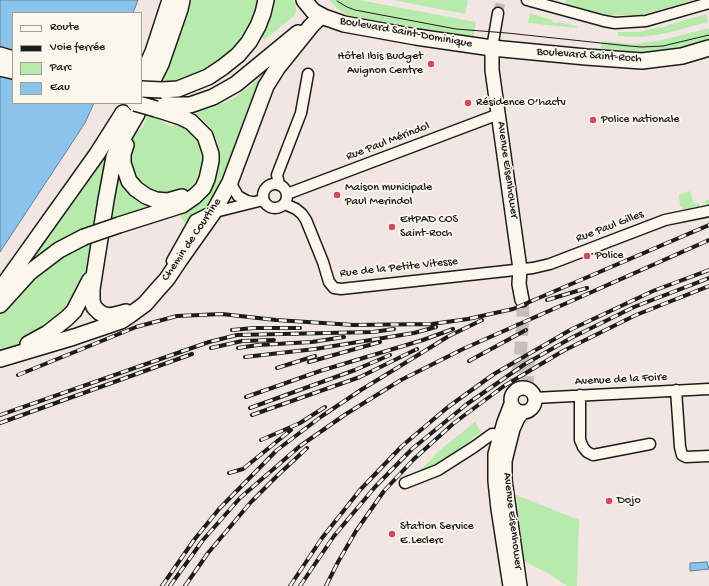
<!DOCTYPE html>
<html>
<head>
<meta charset="utf-8">
<style>
  body { margin:0 }
  #map { position:relative; width:709px; height:586px; overflow:hidden; background:#f2e6e4; font-family:"Gochi Hand",sans-serif }
  canvas { display:block }
  .legend { position:absolute; left:12px; top:12px; width:130px; height:92px; box-sizing:border-box; background:#fbf7ec; border:1px solid #a29f99; margin:0; padding:5px 7px; list-style:none; font-size:12px; color:#1c1c1c }
  .legend li { display:flex; align-items:center; gap:8px; height:20px }
  .legend b { width:20px; border:1px solid #a29f99 }
</style>
</head>
<body>
<div id="map">
<canvas width="709" height="586"></canvas>
<ul class="legend">
<li><b style="height:5px;background:#fbf7ec"></b>Route</li>
<li><b style="height:5px;background:#1c1c1c"></b>Voie ferrée</li>
<li><b style="height:11px;background:#b7ebac"></b>Parc</li>
<li><b style="height:11px;background:#8bc4ea"></b>Eau</li>
</ul>
</div>
<script>
const c = document.querySelector('canvas').getContext('2d');
c.lineJoin = 'round';
function fill(path, color) { c.fillStyle = color; c.fill(path, 'evenodd'); }
const shape = rows => new Path2D(rows.map(r => 'M' + r).join(''));
function strokePath(path, color, width, dash) { c.strokeStyle = color; c.lineWidth = width; c.lineCap = dash ? 'butt' : 'round'; c.setLineDash(dash || []); c.stroke(path); }
function label(font, color, halo, rows, align = 'center') {
  c.font = font + ' "Gochi Hand",sans-serif'; c.lineWidth = 3.5; c.setLineDash([]); c.textBaseline = 'middle'; c.strokeStyle = halo; c.fillStyle = color; for (const [text, x, y, turn = 0] of rows) {
    c.save(); c.translate(x, y); c.rotate((+turn || 0) * Math.PI / 180); c.textAlign = isNaN(turn) ? turn : align; if (halo) c.strokeText(text, 0, 0); c.fillText(text, 0, 0); c.restore();
  }
}
const green = shape([
  [192,0,258,0,258,6,254,20,238,45,216,64,183,82,162,82,175,48],
  [273,0,293,0,296,6,296,11,294,16,264,40,261,36],
  [329,0,359,0,476,22,473,40,360,23,338,9],
  [392,0,465,0,468,1,465,14],
  [566,0,694,0,641,15,609,15,565,5],
  [530,13,552,20,552,22,557,23,558,22,577,26,577,28,528,23],
  [706,14,708,22,663,34,639,37,618,36,618,32,640,32,659,27,660,28,668,26,668,25],
  [709,28,709,43,647,56,600,53,602,41,634,44,658,41],
  [285,49,254,97,243,124,244,127,232,165,208,209,185,223,179,213,212,186,217,173,220,161,219,147,215,137,209,126,194,112,196,110,208,109,232,99,253,84],
  [147,114,157,117,166,125,172,126,179,122,194,134,200,146,203,156,202,167,196,180,189,189,180,194,170,197,140,186,131,175,129,144,135,131,140,130,143,126],
  [113,141,96,227,17,274],
  [115,161,157,205,107,223],
  [690,191,694,204,699,203,700,206,706,204,705,201,709,200,709,206,683,211,682,207,680,206,679,195],
  [91,241,89,262,83,286,70,310,38,336,0,352,0,310,40,268],
  [475,422,481,432,447,459,413,478,441,449],
  [516,495,579,520,577,586,567,586,551,575,524,561]
]);
const water = shape([
  [0,0,138,0,133,13,13,13,13,103,94,103,85,123,0,252,0,0],
  [707,562,709,569,690,571,690,563,707,562]
]);
const minorTunnel = shape([
  [498,13,501,0]
]);
const secondaryTunnel = shape([
  [527,389,529,351],
  [514,392,520,361,523,313,522,300]
]);
const minor = shape([
  [527,0,604,21,615,23,646,21,709,3],
  [492,48,498,13],
  [230,182,238,196,247,201,252,202],
  '263 196a12 12 0 1 1 24 0a12 12 0 1 1-24 0Z',
  [279,184,277,175,301,113,308,74],
  [287,194,499,114],
  [285,204,296,209,302,214,306,220,323,262,329,282,334,288,341,289,533,268,550,264,665,220,709,211],
  [172,261,195,220,207,214,263,200],
  [676,390,680,447,682,455,686,457,709,456],
  [580,395,580,440,583,447,587,452,593,455,650,444],
  [534,398,709,389],
  [405,483,438,470,474,447,492,434,500,435]
]);
const secondary = shape([
  [492,48,492,70,520,269,519,284,522,300],
  '511 400a12 12 0 1 1 24 0a12 12 0 1 1-24 0Z',
  [510,586,498,509,495,481,495,454,504,422,511,404],
  [520,586,505,480,505,461,513,429,518,418,523,412]
]);
const primary = shape([
  [304,0,313,11,324,17,344,24,416,37,492,48,586,57,642,61,682,56,709,48],
  [0,55,13,59],
  [0,68,13,71],
  [141,78,153,52,170,0],
  [152,82,161,64,180,9,182,0],
  [162,90,178,89,208,77,223,67,238,55,249,42,258,26,263,13,266,0],
  [158,104,174,105,190,105,213,97,236,84,298,33],
  [126,145,123,154,123,163,129,181,136,189,146,196,156,200,168,201,182,197],
  [119,225,182,205,195,196,203,188,207,179,211,161,211,154,205,136,191,122,181,117,156,109],
  [0,290,97,154,123,113],
  [0,305,30,272,59,250,84,237],
  [126,312,111,316,104,315,99,312,94,307,92,301,92,289,106,200,114,157,119,145,137,114],
  [28,344,48,333,67,318,74,311,90,280],
  [0,359,74,337,121,321,130,315,145,304,158,289,167,279,179,261,213,213,230,182,266,86,278,67,311,26,320,17]
]);
const tram = shape([
  [337,1,347,7,355,10,456,29,507,33,629,46,642,47,663,46,709,35]
]);
const rail = shape([
  [547,300,587,288],
  [232,330,254,328,300,328],
  [211,348,242,341,274,340],
  [238,348,258,345,312,342,344,337],
  [245,357,315,349,414,333,436,327],
  [469,361,526,330],
  [309,362,380,342],
  [277,368,315,356],
  [18,375,136,327,177,316,222,314,276,320,354,325,432,324,468,319,513,309,709,225],
  [246,397,320,371,423,340,453,329],
  [250,408,355,370,390,355],
  [0,415,209,342,237,335,373,332,394,329],
  [252,415,360,377,417,349],
  [0,423,192,354],
  [261,440,300,423,325,407],
  [229,473,243,469,291,430],
  [162,586,194,540,219,509,277,450,322,416,361,390,449,336,482,320],
  [170,586,203,540,240,498,300,446,346,414,401,380,463,349,709,240],
  [185,586,208,553,251,502,277,476,307,448],
  [290,586,322,538,360,490,402,446,448,407,494,374,572,329,653,291,709,270],
  [300,586,334,536,375,487,412,449,467,404,525,364,573,337,634,307,709,278],
  [326,586,338,562,356,531,384,491,414,459,454,423,504,386,563,351,636,315,709,286]
]);
const primaryBridge = shape([
  [141,89,162,90],
  [135,103,156,109],
  [84,237,119,225]
]);
const markers = [
  [431,64,4,"#d1495b"],
  [468,103,4,"#d1495b"],
  [593,120,4,"#d1495b"],
  [337,195,4,"#d1495b"],
  [392,227,4,"#d1495b"],
  [587,256,4,"#d1495b"],
  [609,501,4,"#d1495b"],
  [392,534,4,"#d1495b"]
];
const streetNames = [
  ["Boulevard Saint-Dominique",406,33,10],
  ["Boulevard Saint-Roch",589,56,4],
  ["Rue Paul Mérindol",388,142,-21],
  ["Avenue Eisenhower",507,170,82],
  ["Rue Paul Gilles",610,227,-21],
  ["Chemin de Courtine",192,240,-56],
  ["Rue de la Petite Vitesse",399,268,-6],
  ["Avenue de la Foire",621,380,-3],
  ["Avenue Eisenhower",512,521,83]
];
const poiNames = [
  ["Hôtel Ibis Budget",423,57,"right"],
  ["Avignon Centre",423,71,"right"],
  ["Résidence O’hactv",476,103],
  ["Police nationale",601,120],
  ["Maison municipale",345,188],
  ["Paul Merindol",345,202],
  ["EHPAD COS",400,220],
  ["Saint-Roch",400,234],
  ["Police",595,256],
  ["Dojo",617,501],
  ["Station Service",400,527],
  ["E.Leclerc",400,541]
];
fill(green, '#b7ebac');
fill(water, '#8bc4ea');
strokePath(water, '#5f8198', 1);
strokePath(minorTunnel, '#c7bebc', 10, [10, 5]);
strokePath(secondaryTunnel, '#c7bebc', 13, [13, 6]);
strokePath(minor, '#1c1c1c', 13);
strokePath(secondary, '#1c1c1c', 16);
strokePath(primary, '#1c1c1c', 18);
strokePath(minor, '#fbf7ec', 10);
strokePath(secondary, '#fbf7ec', 13);
strokePath(primary, '#fbf7ec', 15);
strokePath(tram, '#1c1c1c', 1);
strokePath(rail, '#1c1c1c', 4);
strokePath(rail, '#fbf7ec', 2.5, [8]);
strokePath(primaryBridge, '#1c1c1c', 18, []);
strokePath(primaryBridge, '#fbf7ec', 15);
for (const [x, y, r, color] of markers) { const dot = new Path2D(); dot.arc(x, y, r, 0, 2 * Math.PI); c.fillStyle = color; c.fill(dot); strokePath(dot, '#fbf7ec', 1.5); }
label('12px', '#1c1c1c', '#fbf7ec', streetNames);
label('12px', '#1c1c1c', '#fbf7ec', poiNames, 'left');
</script>
</body>
</html>
